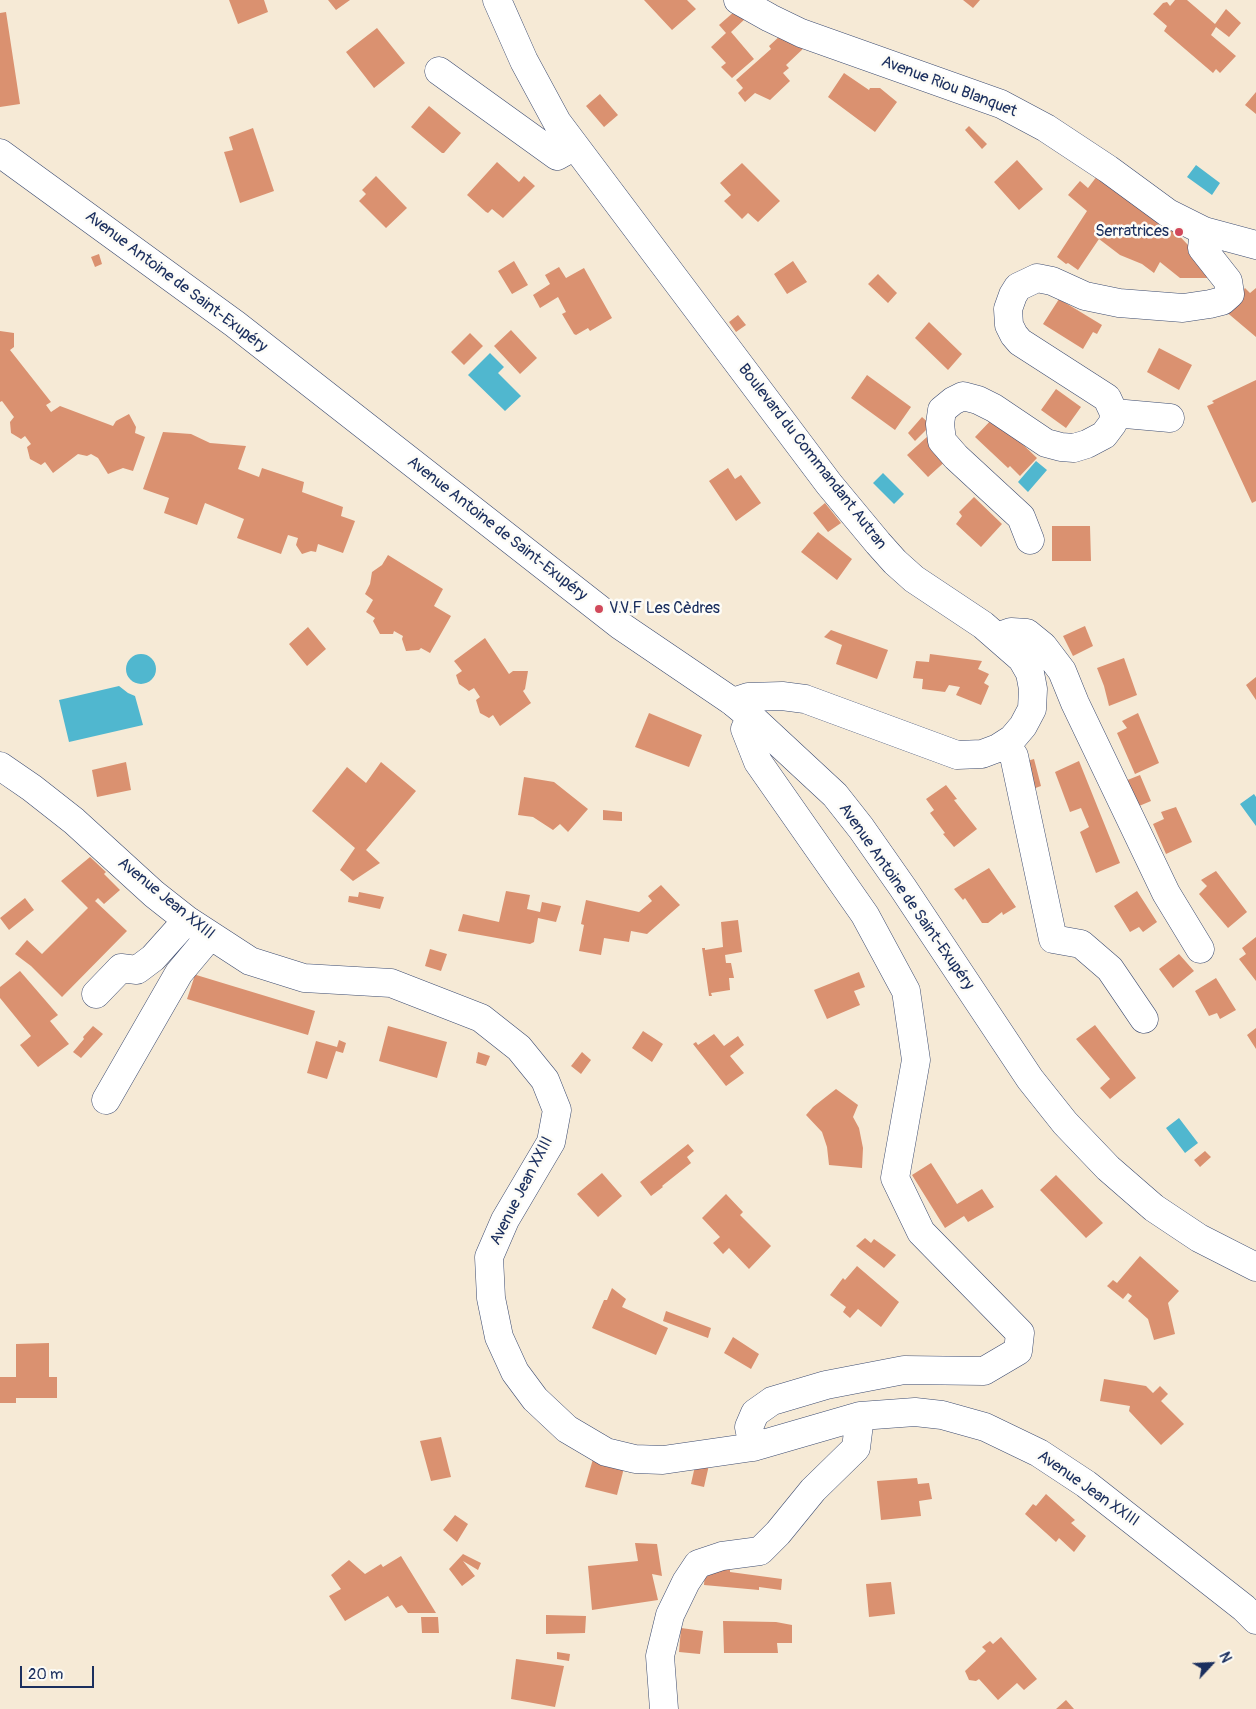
<!DOCTYPE html>
<html>
<head>
<meta charset="utf-8">
<style>
  body { margin:0 }
  #map { position:relative; width:1256px; height:1709px; overflow:hidden; background:#f6ead6; font-family:Pangolin,sans-serif }
  canvas { display:block }
  .north { position:absolute; left:1186px; top:1639px; width:50px; height:50px; -webkit-text-stroke:4px #fdfcf7; paint-order:stroke; rotate:65deg; font-size:14px; font-weight:700; line-height:20px; text-align:center; color:#1b2f5e }
  .north::after { content:''; display:block; margin:auto; width:18px; height:22px; background:#1b2f5e; clip-path:polygon(50% 0,100% 100%,50% 72%,0 100%) }
  .scale { position:absolute; left:20px; top:1666px; width:74px; height:22px; box-sizing:border-box; border:2px solid #1b2f5e; border-top:0; padding-left:6px; font-size:15px; line-height:18px; white-space:nowrap; color:#1b2f5e; -webkit-text-stroke:4px #fdfcf7; paint-order:stroke }
</style>
</head>
<body>
<div id="map">
<canvas width="1256" height="1709"></canvas>
<div class="north">N</div>
<div class="scale">20 m</div>
</div>
<script>
const c = document.querySelector('canvas').getContext('2d');
c.lineJoin = 'round';
function fill(path, color) { c.fillStyle = color; c.fill(path, 'evenodd'); }
const shape = rows => new Path2D(rows.map(r => 'M' + r).join(''));
function strokePath(path, color, width, dash) { c.strokeStyle = color; c.lineWidth = width; c.lineCap = dash ? 'butt' : 'round'; c.setLineDash(dash || []); c.stroke(path); }
function label(font, color, halo, rows, align = 'center') {
  c.font = font + ' Pangolin,sans-serif'; c.lineWidth = 5; c.setLineDash([]); c.textBaseline = 'middle'; c.strokeStyle = halo; c.fillStyle = color; for (const [text, x, y, turn = 0] of rows) {
    c.save(); c.translate(x, y); c.rotate((+turn || 0) * Math.PI / 180); c.textAlign = isNaN(turn) ? turn : align; if (halo) c.strokeText(text, 0, 0); c.fillText(text, 0, 0); c.restore();
  }
}
const water = shape([
  [1196,165,1220,183,1212,195,1187,177],
  [490,353,504,367,498,373,521,396,505,411,468,375],
  [1036,461,1047,470,1028,492,1018,482],
  [883,473,904,494,894,504,873,483],
  '126 669a15 15 0 1 1 30 0a15 15 0 1 1-30 0Z',
  [119,686,128,693,135,696,143,725,69,742,59,700],
  [1254,794,1256,797,1256,826,1240,804],
  [1179,1118,1198,1143,1185,1153,1166,1128]
]);
const building = shape([
  [229,0,264,0,268,12,238,24],
  [328,0,350,0,336,10],
  [644,0,687,0,696,9,672,30],
  [963,0,980,0,973,8],
  [1175,0,1187,0,1215,24,1226,9,1241,23,1229,37,1216,27,1211,35,1236,56,1220,73,1216,69,1213,73,1164,31,1167,26,1153,14,1163,3,1167,2,1170,6],
  [735,11,746,18,731,32,754,59,732,78,721,67,726,63,711,47,726,33,719,25],
  [6,12,20,104,0,107,0,13],
  [377,28,405,63,374,88,346,52],
  [781,35,806,46,786,65,789,68,783,73,790,81,770,100,755,93,745,102,738,93,743,88,736,80,771,49,769,46],
  [844,73,869,90,870,88,880,88,897,102,875,132,828,97],
  [1256,92,1256,114,1245,105],
  [600,94,618,115,604,127,586,106],
  [429,106,461,133,444,153,442,153,411,127],
  [969,126,987,144,982,149,965,130],
  [253,128,274,191,240,203,224,152,233,150,229,137],
  [1017,160,1043,189,1019,210,994,182],
  [497,162,519,182,524,176,535,186,503,218,492,209,488,213,486,212,467,195],
  [742,163,780,201,758,222,748,213,742,219,724,201,731,195,720,183],
  [376,176,407,208,386,228,359,201,366,194,362,190],
  [1097,176,1172,228,1219,278,1180,278,1160,262,1154,273,1142,264,1120,255,1099,239,1078,270,1068,263,1066,264,1057,257,1087,211,1068,195,1080,181,1088,188],
  [99,254,102,264,95,267,91,257],
  [514,261,528,285,512,294,498,271],
  [793,261,807,282,787,294,774,274],
  [559,267,566,278,584,268,612,318,590,331,588,328,576,335,574,334,562,314,566,312,558,297,540,308,533,295,550,284,545,275],
  [878,274,897,293,888,303,868,284],
  [1245,288,1250,293,1256,288,1256,337,1224,310],
  [1059,299,1102,325,1097,334,1093,332,1083,349,1043,324],
  [738,315,746,325,736,332,729,322],
  [929,322,962,354,948,370,915,338],
  [511,330,537,358,520,374,494,346],
  [0,331,14,333,14,347,10,350,51,402,46,405,51,412,60,406,113,426,116,421,129,414,136,427,135,433,145,437,133,471,123,468,108,474,98,458,91,454,87,456,78,454,53,473,45,462,41,465,30,459,27,447,31,444,25,436,21,439,11,433,10,422,14,417,2,401,0,402],
  [470,333,483,346,464,365,451,352],
  [1159,348,1192,365,1179,390,1147,372],
  [867,375,911,407,895,430,851,398],
  [1256,380,1256,501,1252,503,1207,406,1214,403,1212,401],
  [1056,389,1081,407,1066,428,1041,410],
  [922,417,931,425,915,441,908,433],
  [994,417,1037,458,1020,476,1010,466,1008,468,975,437],
  [163,432,191,434,210,443,246,446,238,469,259,477,262,468,304,482,302,492,343,507,341,516,355,521,343,553,318,544,316,552,311,551,302,554,296,545,298,538,288,535,281,554,237,538,244,519,205,503,197,525,164,513,169,498,143,489],
  [928,436,949,458,928,477,907,455],
  [728,468,735,479,741,475,761,503,736,521,709,481],
  [974,497,1002,524,981,547,956,524,962,516,959,512],
  [825,503,841,523,828,532,813,513],
  [1052,526,1090,526,1091,561,1052,561],
  [818,532,852,559,837,580,801,552],
  [388,555,443,589,434,606,451,616,430,653,421,648,419,650,406,651,402,639,403,636,394,631,393,634,380,634,373,621,375,618,366,612,373,600,365,594,370,584,372,572,382,565],
  [1085,626,1093,646,1073,656,1063,636],
  [308,627,326,649,307,666,289,644],
  [831,630,888,650,877,679,836,664,842,645,824,637],
  [485,638,509,674,513,671,528,671,525,689,523,691,531,703,500,726,493,715,489,718,480,713,476,700,480,697,474,688,469,691,459,684,456,675,462,671,454,661],
  [930,654,982,661,978,669,989,674,984,683,989,686,981,705,956,695,960,687,949,685,945,692,922,689,923,679,913,678,916,661,929,662],
  [1124,658,1137,695,1109,706,1104,686,1097,668],
  [1256,677,1256,700,1246,685],
  [649,713,702,735,689,767,635,747],
  [1138,713,1159,763,1135,774,1117,733,1127,728,1122,721],
  [1034,759,1041,786,1027,791,1020,763],
  [1079,761,1120,863,1096,873,1080,832,1089,827,1081,808,1070,812,1055,772],
  [126,762,131,790,97,797,92,770],
  [381,762,416,791,366,850,380,863,353,881,340,870,355,848,312,811,347,767,366,783],
  [1140,775,1151,801,1132,809,1120,783],
  [524,777,554,782,588,809,568,832,560,824,553,830,533,817,518,815],
  [946,785,957,799,954,800,977,829,954,847,943,834,945,833,930,813,934,810,926,799],
  [1176,807,1192,842,1166,854,1153,824,1164,819,1161,812],
  [603,810,622,812,622,821,603,820],
  [90,857,106,872,104,874,120,890,104,904,98,898,95,901,127,931,62,997,31,966,15,954,27,940,42,954,88,908,61,881],
  [989,868,1016,907,1003,915,1002,912,988,923,982,923,965,898,963,900,954,889],
  [1216,871,1247,912,1228,928,1199,894,1207,886,1201,880],
  [661,885,680,905,647,934,631,931,629,942,604,938,601,955,579,951,584,925,581,924,586,900,639,912,652,901,648,896],
  [506,891,530,895,527,909,540,912,542,902,561,906,556,922,538,918,534,942,530,944,458,931,463,914,499,922],
  [1137,891,1157,922,1143,932,1139,927,1130,932,1114,906],
  [359,892,384,897,380,909,348,902,349,896,358,897],
  [25,898,34,910,9,930,0,918],
  [738,920,742,952,725,955,726,963,731,963,734,978,729,978,730,990,711,993,712,996,709,996,702,948,705,948,705,950,723,947,721,922],
  [1256,937,1256,981,1239,959,1246,954,1242,948],
  [430,949,447,954,441,971,425,966],
  [1179,954,1194,971,1173,988,1159,969],
  [20,971,58,1015,50,1021,69,1044,38,1067,20,1045,31,1036,0,998,0,987],
  [859,972,865,987,854,991,860,1005,827,1019,814,990],
  [193,974,315,1011,308,1035,187,999,194,978,192,978],
  [1216,978,1236,1010,1220,1019,1217,1013,1209,1016,1195,991],
  [1095,1025,1136,1078,1110,1099,1100,1088,1110,1079,1076,1039],
  [93,1026,103,1034,81,1058,73,1052,84,1039,83,1037],
  [388,1026,447,1042,437,1078,379,1061],
  [1256,1028,1256,1049,1247,1035],
  [643,1031,663,1044,652,1062,632,1048],
  [714,1034,724,1046,738,1036,744,1045,730,1056,744,1073,726,1086,693,1044,696,1042,698,1045],
  [339,1040,346,1043,343,1053,336,1051,327,1079,307,1073,316,1041,337,1047],
  [478,1052,490,1056,486,1066,476,1063],
  [582,1052,591,1060,581,1074,571,1066],
  [836,1089,858,1105,853,1117,859,1128,863,1148,862,1168,829,1165,827,1147,822,1132,806,1115,813,1107],
  [688,1144,694,1151,687,1157,691,1163,662,1186,663,1187,651,1196,640,1182],
  [1205,1151,1211,1157,1200,1167,1194,1160],
  [931,1163,957,1204,982,1189,994,1207,968,1222,964,1216,945,1228,912,1175],
  [602,1173,622,1196,598,1217,577,1194],
  [1056,1175,1103,1223,1086,1238,1040,1190],
  [726,1194,743,1212,740,1215,771,1246,749,1269,729,1248,723,1254,713,1243,720,1237,702,1218],
  [865,1238,871,1243,874,1239,896,1255,884,1268,856,1246],
  [1140,1256,1179,1291,1168,1303,1175,1334,1154,1340,1148,1319,1128,1301,1132,1296,1128,1293,1123,1299,1107,1286,1113,1280,1117,1283],
  [857,1266,899,1302,881,1327,858,1309,850,1318,843,1312,846,1307,830,1295,843,1278,845,1280],
  [612,1288,626,1299,622,1307,668,1328,656,1355,592,1328,604,1300,607,1300],
  [666,1311,711,1328,708,1338,663,1321],
  [733,1337,759,1354,751,1369,724,1353],
  [49,1343,49,1377,57,1377,57,1398,16,1398,16,1403,0,1403,0,1377,16,1377,16,1344],
  [1104,1379,1146,1386,1153,1393,1160,1386,1168,1394,1161,1401,1184,1424,1161,1445,1129,1411,1130,1406,1100,1401],
  [441,1437,451,1477,431,1481,420,1441],
  [593,1459,624,1468,617,1495,585,1487],
  [709,1465,704,1487,691,1484,695,1466],
  [917,1478,918,1484,929,1483,932,1499,919,1501,921,1516,881,1520,877,1481],
  [1046,1494,1075,1520,1071,1523,1086,1536,1074,1552,1059,1538,1056,1542,1025,1514,1033,1504,1036,1506],
  [455,1515,468,1524,457,1542,443,1530],
  [635,1543,657,1544,662,1576,652,1574,658,1600,592,1610,588,1566,638,1561],
  [463,1554,481,1563,478,1570,463,1561,475,1576,462,1586,449,1569],
  [401,1556,436,1613,408,1613,402,1605,396,1608,388,1596,345,1621,329,1596,341,1589,331,1575,349,1560,365,1574,381,1564,383,1567],
  [730,1562,730,1572,782,1579,781,1590,759,1587,759,1590,704,1585,705,1571],
  [891,1582,895,1614,869,1617,866,1584],
  [546,1615,586,1616,585,1633,546,1634],
  [421,1617,438,1617,439,1633,422,1633],
  [723,1621,776,1622,792,1625,792,1643,777,1643,778,1653,724,1653],
  [681,1628,703,1631,700,1654,679,1652],
  [1001,1637,1037,1679,1024,1690,1017,1683,998,1700,979,1679,976,1681,969,1680,965,1671,986,1651,982,1647,990,1641,993,1644],
  [557,1652,570,1654,569,1661,557,1659],
  [516,1659,564,1666,555,1707,511,1699],
  [1066,1700,1074,1709,1056,1709]
]);
const minor = shape([
  [497,0,524,61,557,122,829,484,878,543,895,562,914,579,983,625,1022,659,1030,673,1033,689,1032,709,1023,726,1012,739,998,748,982,754,957,755,805,699,782,696,748,697,733,702],
  [738,0,770,18,801,33,1001,104,1046,128,1108,169,1168,213,1204,231,1256,245],
  [439,71,557,156,575,146],
  [1114,413,1170,418],
  [1030,540,1021,517,956,457,942,441,940,424,942,410,953,401,963,396,978,400,994,408,1046,443,1061,447,1074,448,1087,444,1104,435,1113,423,1114,413,1107,398,1020,342,1014,335,1009,325,1008,309,1013,295,1018,287,1037,278,1052,281,1085,296,1119,303,1183,308,1210,304,1222,301,1230,294,1228,281,1202,248,1204,231],
  [997,637,1011,632,1027,633,1043,646,1062,671,1075,703,1166,893,1200,949],
  [751,717,745,729,758,762,865,915,906,991,916,1060,895,1178,921,1232,1020,1333,1018,1351,984,1371,904,1370,826,1385,772,1401,755,1413,749,1427,753,1447],
  [1005,744,1014,756,1053,939,1081,944,1110,969,1144,1019],
  [0,766,32,788,74,821,154,894,187,920,250,961,304,978,391,983,481,1018,519,1048,545,1080,557,1110,551,1142,505,1220,489,1257,491,1298,499,1337,515,1372,535,1399,567,1429,606,1452,635,1459,663,1460,753,1447,860,1416,915,1412,942,1415,985,1427,1039,1453,1086,1484,1244,1608,1256,1620],
  [96,994,121,968,137,970,153,958,187,920],
  [106,1100,179,973,210,936],
  [664,1709,660,1656,670,1615,686,1582,698,1564,722,1556,760,1551,778,1533,813,1490,856,1448,860,1416]
]);
const major = shape([
  [0,153,235,324,621,626,733,702,751,717,835,795,861,828,903,888,1030,1079,1065,1123,1108,1168,1154,1208,1199,1238,1256,1267]
]);
const markers = [
  [1179,232,5,"#d1495b"],
  [599,609,5,"#d1495b"]
];
const streetNames = [
  ["Avenue Riou Blanquet",949,87,21],
  ["Avenue Antoine de Saint-Exupéry",176,282,37],
  ["Boulevard du Commandant Autran",812,457,52],
  ["Avenue Antoine de Saint-Exupéry",497,529,38],
  ["Avenue Antoine de Saint-Exupéry",906,897,55],
  ["Avenue Jean XXIII",166,899,39],
  ["Avenue Jean XXIII",522,1191,-63],
  ["Avenue Jean XXIII",1088,1489,35]
];
const poiNames = [
  ["Serratrices",1169,232],
  ["V.V.F Les Cèdres",609,609,"left"]
];
fill(water, '#50b7cf');
fill(building, '#da9170');
strokePath(minor, '#3c4b70', 29);
strokePath(major, '#3c4b70', 29);
strokePath(minor, '#fff', 28);
strokePath(major, '#fff', 28);
for (const [x, y, r, color] of markers) { const dot = new Path2D(); dot.arc(x, y, r, 0, 2 * Math.PI); c.fillStyle = color; c.fill(dot); strokePath(dot, '#fdfcf7', 2); }
label('16px', '#1b2f5e', '#fdfcf7', streetNames);
label('16px', '#1b2f5e', '#fdfcf7', poiNames, 'right');
</script>
</body>
</html>
